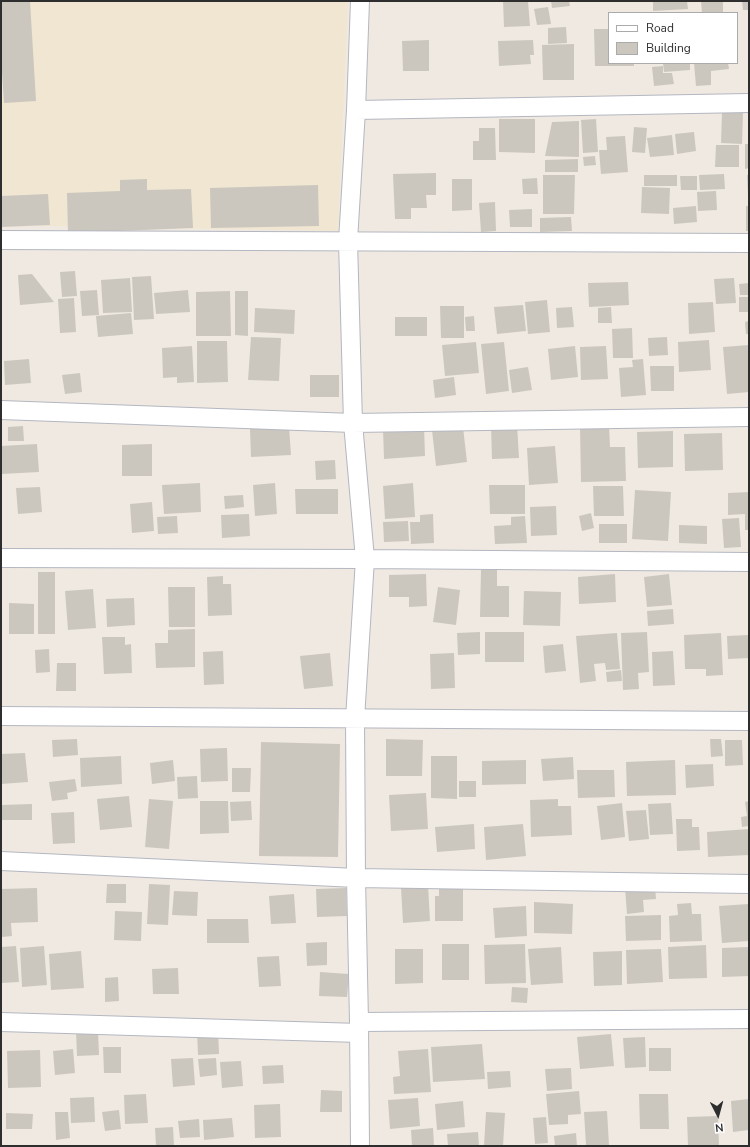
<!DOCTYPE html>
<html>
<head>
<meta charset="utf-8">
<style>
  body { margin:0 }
  #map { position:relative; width:750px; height:1147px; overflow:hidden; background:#efe9e1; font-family:"Nunito Sans",sans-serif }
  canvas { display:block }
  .frame { position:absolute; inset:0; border:2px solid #2e2e2e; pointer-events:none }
  .legend { position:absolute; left:608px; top:12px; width:130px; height:52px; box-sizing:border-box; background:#fff; border:1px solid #ababab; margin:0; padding:5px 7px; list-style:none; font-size:12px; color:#2e2e2e }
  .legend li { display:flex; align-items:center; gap:8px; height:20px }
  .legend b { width:20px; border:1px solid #ababab }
  .north { position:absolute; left:698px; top:1095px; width:40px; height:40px; -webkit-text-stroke:3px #fff; paint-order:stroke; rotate:174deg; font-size:11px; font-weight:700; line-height:16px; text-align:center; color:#2e2e2e }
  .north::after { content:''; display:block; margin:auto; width:14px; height:18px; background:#2e2e2e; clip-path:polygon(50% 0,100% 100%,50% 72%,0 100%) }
</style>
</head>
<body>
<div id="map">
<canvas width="750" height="1147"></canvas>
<div class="frame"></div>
<ul class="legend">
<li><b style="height:5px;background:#fff"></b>Road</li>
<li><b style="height:11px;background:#cbc7bf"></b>Building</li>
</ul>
<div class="north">N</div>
</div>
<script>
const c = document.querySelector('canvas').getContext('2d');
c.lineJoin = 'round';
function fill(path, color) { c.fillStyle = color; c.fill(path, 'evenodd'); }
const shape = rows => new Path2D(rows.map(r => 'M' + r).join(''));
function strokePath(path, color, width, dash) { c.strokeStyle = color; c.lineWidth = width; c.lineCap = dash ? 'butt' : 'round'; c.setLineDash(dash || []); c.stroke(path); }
const education = shape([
  [1,1,348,1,338,231,1,225]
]);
const building = shape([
  [1,1,30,1,36,101,4,103,1,56],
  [503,1,528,1,530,26,504,27],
  [551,1,569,1,570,6,552,8],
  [653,1,687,1,688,9,653,11],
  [701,1,723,1,723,12,702,13],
  [742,1,749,1,749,10,743,10],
  [548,7,551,24,537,25,534,9],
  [566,27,567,43,548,44,548,28],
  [594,29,609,29,609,63,634,63,634,66,595,66],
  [429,40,429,71,403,71,402,41],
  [533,40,534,55,530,55,531,64,499,66,498,41],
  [574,44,574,80,543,80,542,45],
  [663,63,690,63,690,70,664,72],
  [694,63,728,63,729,69,711,71,711,85,696,86],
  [663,66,663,73,672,73,674,84,654,86,652,67],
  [722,113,743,113,742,144,721,143],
  [499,119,535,119,535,153,499,152],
  [596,119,598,152,583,153,581,120],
  [579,121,579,157,545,156,552,122],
  [634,127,647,128,645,153,632,152],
  [479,128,495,128,496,160,473,160,473,141,479,141],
  [694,132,696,151,677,154,675,134],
  [672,135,674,155,650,157,647,138],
  [625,136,628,172,601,174,599,150,607,150,606,137],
  [745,144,749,144,749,168,745,169],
  [716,145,739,145,739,167,715,167],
  [595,156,596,165,584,166,583,157],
  [578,159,578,172,545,172,545,160],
  [436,173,436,195,426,195,427,208,411,208,411,219,395,219,393,174],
  [724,174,725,189,700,190,699,175],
  [543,175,575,175,574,214,543,214],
  [644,175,677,175,677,186,644,186],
  [747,175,749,175,749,196,748,196],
  [680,176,697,176,697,190,681,190],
  [537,178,538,194,523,194,522,179],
  [147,179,147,190,191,189,193,228,68,233,67,193,120,191,120,180],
  [452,179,472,179,472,210,452,211],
  [318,185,319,226,211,228,210,188],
  [642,187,670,188,669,214,641,213],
  [716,191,717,210,698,211,697,192],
  [48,194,50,225,1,227,1,196],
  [495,202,496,231,481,232,479,203],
  [696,206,697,222,674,224,673,208],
  [746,206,749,206,749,231,746,231],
  [532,209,532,227,510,227,509,210],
  [571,217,572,231,540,232,540,218],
  [75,271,77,296,62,297,60,272],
  [32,274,54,302,20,305,18,275],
  [151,276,154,319,134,320,132,277],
  [130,278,132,312,103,313,101,280],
  [734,278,736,303,716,304,714,279],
  [628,282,629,305,589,307,588,283],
  [749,283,749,295,740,295,739,284],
  [97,290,99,315,82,316,80,291],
  [188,290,190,312,156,314,154,293],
  [230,291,231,336,196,336,196,292],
  [235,291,248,291,248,336,235,335],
  [739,297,749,297,749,312,739,312],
  [74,298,76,332,60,333,58,299],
  [547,300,550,332,528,334,525,302],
  [713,302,715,332,689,334,688,303],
  [523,305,526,331,497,334,494,307],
  [440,306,464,306,464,338,441,338],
  [572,307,574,327,557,328,556,308],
  [611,307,612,323,598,323,598,308],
  [255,308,295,310,294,334,254,332],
  [131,313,133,334,98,337,96,316],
  [474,316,475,331,466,331,465,317],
  [395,317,427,317,427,336,395,336],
  [749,321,749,334,746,334,745,322],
  [632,328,633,358,613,358,612,329],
  [251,337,281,338,279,381,248,380],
  [667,337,668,355,649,356,648,338],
  [709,340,711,370,679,372,678,342],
  [197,341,227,341,228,382,197,383],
  [476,342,479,373,445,376,442,345],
  [504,342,509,391,486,394,481,344],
  [749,345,749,392,727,394,723,347],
  [192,346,194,382,177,383,177,377,163,378,162,348],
  [575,346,578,377,551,380,548,349],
  [606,346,608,379,581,380,580,347],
  [29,359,31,383,5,385,4,361],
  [643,359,646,395,621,397,619,368,633,367,632,360],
  [650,366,674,366,674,391,651,391],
  [528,367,532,390,512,393,509,370],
  [80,373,82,392,65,394,62,375],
  [310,375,339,375,339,397,310,397],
  [454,377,456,395,435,398,433,380],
  [517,424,519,458,492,459,491,425],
  [609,425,610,447,625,447,626,481,581,482,580,426],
  [23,426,24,441,8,441,8,427],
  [424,426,425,456,384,459,383,428],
  [289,427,291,455,251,457,250,429],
  [463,427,467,462,436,466,432,430],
  [673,431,673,467,638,468,637,432],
  [722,433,723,470,685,471,684,434],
  [37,444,39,472,2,474,1,446],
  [152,444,152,476,122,476,122,445],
  [555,446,558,483,529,485,527,448],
  [335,460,336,479,316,480,315,461],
  [200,483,201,512,164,514,162,485],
  [275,483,277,514,255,516,253,485],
  [413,483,415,517,385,519,383,486],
  [489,485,525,485,525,514,490,514],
  [593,486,623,486,624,516,594,516],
  [40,487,42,512,18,514,16,488],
  [295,489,338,489,338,514,296,514],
  [635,490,671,492,668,541,632,539],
  [749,492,749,530,745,530,745,514,728,515,728,493],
  [243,495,244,507,225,509,224,496],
  [152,502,154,531,132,533,130,504],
  [556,506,557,535,531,536,530,507],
  [591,513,594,528,582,531,579,516],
  [249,514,250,536,222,538,221,515],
  [433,514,434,543,411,544,410,522,420,522,420,515],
  [177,516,178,533,158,534,157,517],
  [525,516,527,543,495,544,494,526,511,525,511,517],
  [739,518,741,547,724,548,722,519],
  [408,521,409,541,384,542,383,522],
  [599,524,627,524,627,543,599,543],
  [679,525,707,526,707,544,679,543],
  [481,570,497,570,497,586,509,586,509,617,480,617],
  [38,572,55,572,55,634,38,634],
  [426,574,427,606,409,607,409,597,389,597,389,575],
  [615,574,616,602,579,604,578,577],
  [669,574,672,605,647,607,644,577],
  [223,576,223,584,231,584,232,615,208,616,207,577],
  [168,587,195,587,195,627,169,627],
  [438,587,460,590,456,625,433,622],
  [93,589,96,628,68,630,65,591],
  [524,591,561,592,560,626,523,625],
  [134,598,135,625,107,627,106,599],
  [9,603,34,604,34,634,9,634],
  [673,609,674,624,648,626,647,611],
  [195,629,195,667,156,668,155,643,168,643,168,630],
  [480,632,480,654,458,655,457,633],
  [485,632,524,632,524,662,485,662],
  [647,632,649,672,638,673,639,689,623,690,621,633],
  [617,633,620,669,606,670,605,663,594,664,596,681,580,683,576,636],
  [721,633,723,675,706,676,706,669,685,669,684,635],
  [749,635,749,658,728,659,727,636],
  [102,637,125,637,125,645,131,644,132,673,104,674],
  [563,644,566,671,545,673,543,646],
  [49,649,50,672,36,673,35,650],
  [223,651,224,684,204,685,203,652],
  [673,651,675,685,653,686,652,652],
  [330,653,333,686,304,689,300,656],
  [454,653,455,688,431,689,430,654],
  [57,663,76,663,76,691,56,691],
  [621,670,622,681,607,682,606,672],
  [77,739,78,755,53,757,52,740],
  [386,739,423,740,422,776,386,776],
  [710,739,721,739,723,756,711,757],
  [725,740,742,740,743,765,725,766],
  [261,742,340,744,338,857,259,856],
  [227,748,228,781,201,782,200,749],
  [25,753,28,782,1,784,1,754],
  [121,756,122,784,81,787,80,758],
  [431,756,457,756,457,799,431,798],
  [573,757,574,779,543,781,541,759],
  [173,760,175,781,152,784,150,763],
  [526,760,526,784,482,785,482,761],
  [675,760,676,795,627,796,626,762],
  [713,764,714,786,686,788,685,765],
  [232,768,251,768,250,792,232,792],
  [577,770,614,770,615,797,578,798],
  [197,776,198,798,178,799,177,777],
  [75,779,77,791,67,793,68,799,52,801,49,782],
  [459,781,476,781,476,797,459,797],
  [426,793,428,829,391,831,389,795],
  [129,796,132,827,100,830,97,799],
  [149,799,173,801,169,849,145,847],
  [558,799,558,806,571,806,572,835,531,837,530,800],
  [200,801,228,801,229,833,200,834],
  [251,801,252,820,231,821,230,802],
  [749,801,749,826,742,827,741,817,747,816,745,802],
  [622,803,625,837,601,840,597,806],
  [671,803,673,834,650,835,648,804],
  [32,804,32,820,1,820,1,805],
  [646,810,649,839,629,841,626,811],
  [74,812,75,843,53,844,51,813],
  [676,819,692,819,692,827,699,827,700,850,677,851],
  [474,824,475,849,437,852,435,827],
  [523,824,526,856,486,860,484,827],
  [749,829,749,855,708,857,707,832],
  [107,884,126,884,126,903,106,903],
  [149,884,170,885,168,925,147,924],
  [428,885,430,921,403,923,401,887],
  [439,886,463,886,463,921,435,921,435,896,439,896],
  [655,886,656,899,643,900,644,912,627,914,625,888],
  [37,888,38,922,11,923,12,936,2,937,1,889],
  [346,888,347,916,317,917,316,889],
  [174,891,198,892,197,916,172,915],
  [294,894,296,923,271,924,269,896],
  [534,902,573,904,572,934,534,933],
  [691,903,692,914,701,914,702,941,670,942,669,916,678,915,677,904],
  [749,904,749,941,722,943,719,906],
  [526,906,527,936,495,938,493,908],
  [115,911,142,912,141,941,114,940],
  [661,915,661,940,626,941,625,916],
  [207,919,248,919,249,943,207,943],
  [327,942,327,965,307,966,306,943],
  [442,944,469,944,469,980,442,980],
  [525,944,526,983,485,984,484,945],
  [706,945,707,978,669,979,668,947],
  [16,946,19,982,1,983,1,947],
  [44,946,47,985,22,987,20,948],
  [561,947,563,983,531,985,528,949],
  [749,947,749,976,722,977,722,948],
  [395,949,423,949,423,983,395,984],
  [661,949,663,982,627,984,626,950],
  [81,951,84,988,51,990,49,954],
  [622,951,622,985,594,986,593,952],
  [279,956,281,986,259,987,257,957],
  [178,968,179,994,153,994,152,969],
  [320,972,349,974,347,997,319,996],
  [118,977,119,1001,105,1002,105,978],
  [512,987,528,988,527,1003,511,1002],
  [218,1030,219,1054,198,1055,197,1031],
  [76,1031,98,1031,99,1055,77,1056],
  [611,1034,614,1066,580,1069,577,1037],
  [645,1037,646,1067,625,1068,623,1038],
  [482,1044,485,1079,433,1082,431,1047],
  [103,1047,121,1047,121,1073,104,1073],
  [649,1048,671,1048,671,1071,649,1071],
  [73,1049,75,1073,55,1075,53,1051],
  [428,1049,431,1092,394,1094,393,1077,400,1076,398,1051],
  [40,1050,41,1087,8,1088,7,1051],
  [193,1058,195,1085,173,1087,171,1059],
  [216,1058,217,1075,200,1077,198,1059],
  [241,1061,243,1086,222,1088,220,1062],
  [283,1065,284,1083,263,1084,262,1066],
  [571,1068,572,1089,547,1091,545,1069],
  [510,1071,511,1087,488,1089,487,1072],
  [321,1090,342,1091,342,1112,320,1112],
  [579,1091,581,1114,568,1115,568,1124,549,1125,546,1094],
  [146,1094,148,1123,125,1124,124,1095],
  [639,1094,668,1094,669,1129,640,1129],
  [94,1097,95,1122,71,1123,70,1098],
  [418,1098,420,1126,390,1129,388,1100],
  [749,1099,749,1130,733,1132,731,1101],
  [463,1101,465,1127,437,1130,435,1104],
  [280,1104,281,1137,255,1138,254,1105],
  [119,1110,121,1129,105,1131,102,1112],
  [607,1111,609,1145,586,1146,584,1112],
  [55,1112,68,1112,70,1138,56,1140],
  [486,1112,505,1113,503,1146,484,1146],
  [6,1113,33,1114,32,1129,6,1129],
  [718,1116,719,1146,688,1146,687,1117],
  [546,1117,548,1143,535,1144,533,1118],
  [232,1118,234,1137,204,1140,203,1120],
  [199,1119,200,1137,180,1138,178,1121],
  [173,1127,174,1146,156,1146,155,1128],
  [433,1128,434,1146,412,1146,411,1130],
  [478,1132,479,1146,448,1146,447,1134],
  [576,1133,577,1146,555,1146,554,1136]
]);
const minor = shape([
  [360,1,356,110,348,241,353,423,365,559,355,719,356,878,359,1022,749,1019],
  [356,110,749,103],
  [1,240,749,243],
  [1,410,353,423,749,417],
  [1,558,365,559,749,562],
  [1,716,749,721],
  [1,861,356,878,749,884],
  [1,1022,359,1033],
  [359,1022,360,1146]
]);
fill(education, '#f0e6d1');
fill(building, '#cbc7bf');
strokePath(minor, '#b4b7c1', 20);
strokePath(minor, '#fff', 18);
</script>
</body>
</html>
